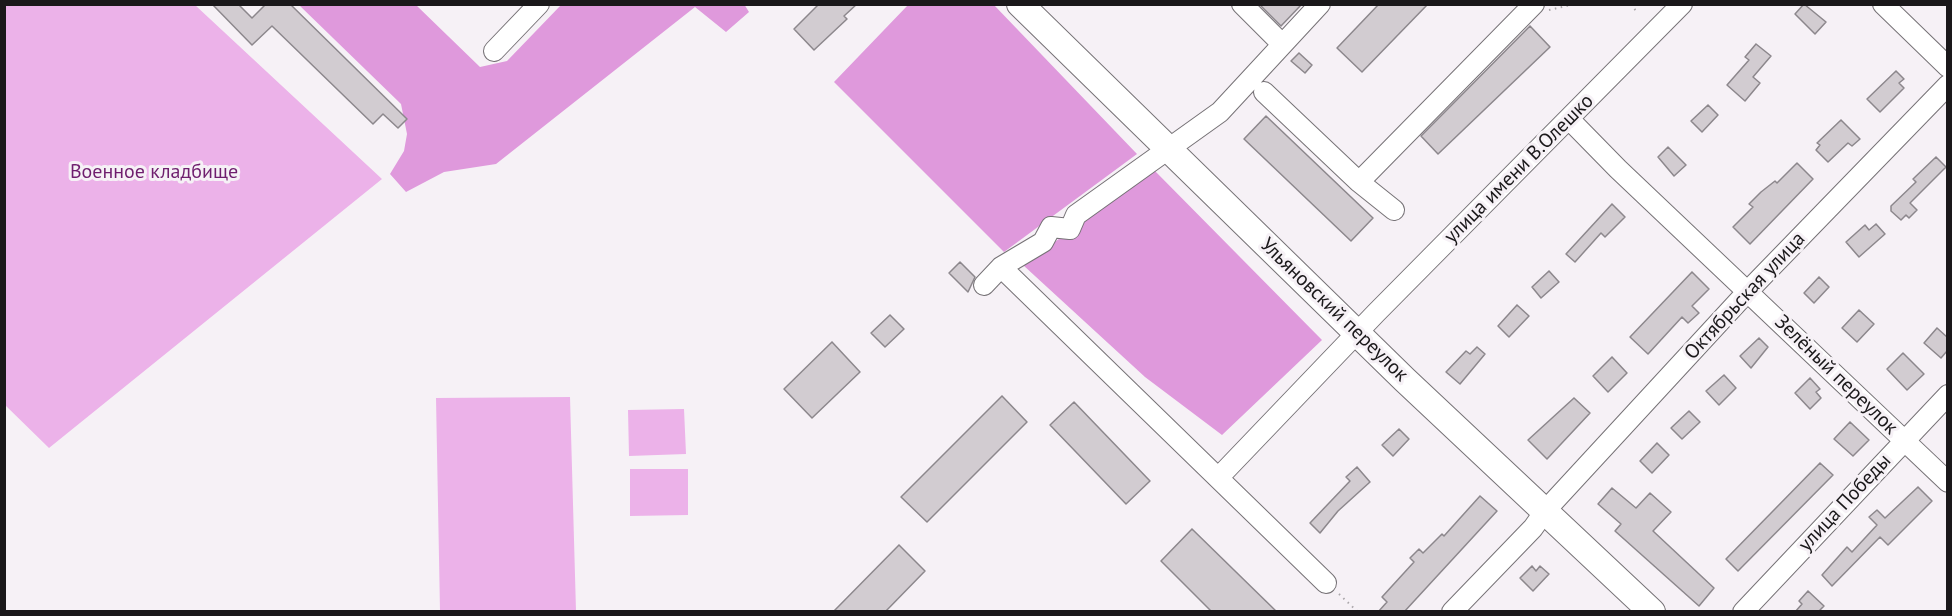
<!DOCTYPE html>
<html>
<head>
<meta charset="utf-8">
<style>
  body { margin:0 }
  #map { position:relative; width:1952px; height:616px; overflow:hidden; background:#f6f1f6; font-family:"PT Sans",sans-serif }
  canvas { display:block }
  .frame { position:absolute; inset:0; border:6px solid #1a181a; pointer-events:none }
</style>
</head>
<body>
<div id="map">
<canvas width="1952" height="616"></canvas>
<div class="frame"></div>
</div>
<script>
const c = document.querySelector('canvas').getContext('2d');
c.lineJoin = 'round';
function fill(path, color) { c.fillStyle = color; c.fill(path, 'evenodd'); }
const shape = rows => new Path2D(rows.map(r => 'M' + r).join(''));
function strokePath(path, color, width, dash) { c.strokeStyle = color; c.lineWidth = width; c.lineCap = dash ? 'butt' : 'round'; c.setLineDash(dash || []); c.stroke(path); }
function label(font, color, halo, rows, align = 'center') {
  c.font = font + ' "PT Sans",sans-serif'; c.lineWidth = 6; c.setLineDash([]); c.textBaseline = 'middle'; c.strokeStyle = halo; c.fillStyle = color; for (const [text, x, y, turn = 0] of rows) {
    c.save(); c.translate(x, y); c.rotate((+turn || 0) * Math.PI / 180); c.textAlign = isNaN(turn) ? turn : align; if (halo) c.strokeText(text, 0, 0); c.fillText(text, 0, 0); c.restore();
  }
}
const green = shape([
  [4,5,195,5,382,179,49,448,5,405],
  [570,397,576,611,440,611,436,398],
  [684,409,686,454,629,456,628,410],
  [630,469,688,469,688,515,630,516]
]);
const forest = shape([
  [744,4,749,12,726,32,695,7,496,164,444,172,406,192,390,174,404,151,407,134,401,104,299,5,416,5,480,67,507,61,561,5],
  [908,5,994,5,1137,154,1004,252,834,82],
  [1154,170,1322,340,1222,435,1145,377,1023,265]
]);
const building = shape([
  [212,4,238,4,252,18,266,4,290,4,407,119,398,128,383,114,373,124,272,26,252,45,212,4],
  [819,4,857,4,844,16,847,19,814,50,794,29,819,4],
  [1259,4,1302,4,1281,26,1259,4],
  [1379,4,1428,4,1362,72,1337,48,1379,4],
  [1804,4,1826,22,1815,34,1795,14,1804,4],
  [1530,26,1550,47,1438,154,1421,136,1530,26],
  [1756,44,1771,56,1753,77,1760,83,1745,101,1727,85,1749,60,1745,57,1756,44],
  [1299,53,1312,65,1305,73,1291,61,1299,53],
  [1896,71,1904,79,1899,83,1904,88,1880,112,1867,99,1896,71],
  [1708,105,1718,115,1702,132,1691,121,1708,105],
  [1266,116,1373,218,1351,241,1244,139,1266,116],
  [1841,120,1860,139,1852,146,1848,143,1828,162,1816,150,1820,145,1817,143,1841,120],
  [1668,147,1686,165,1674,176,1658,157,1668,147],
  [1936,157,1946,167,1910,203,1917,210,1909,218,1906,215,1901,220,1891,211,1891,206,1916,182,1913,179,1936,157],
  [1797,163,1813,179,1750,244,1733,227,1753,207,1749,204,1761,192,1775,181,1777,183,1797,163],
  [1612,204,1625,217,1605,237,1601,233,1575,262,1566,254,1612,204],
  [1876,224,1885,234,1859,257,1846,242,1865,225,1869,230,1876,224],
  [960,262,975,277,968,292,949,273,960,262],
  [1549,271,1559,282,1541,298,1532,287,1549,271],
  [1692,272,1709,289,1692,306,1699,313,1688,323,1682,317,1648,354,1630,337,1692,272],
  [1819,277,1829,287,1814,303,1804,293,1819,277],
  [1517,305,1529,316,1509,337,1498,326,1517,305],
  [1859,310,1874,324,1857,342,1842,328,1859,310],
  [890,315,904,329,885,347,871,333,890,315],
  [1937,328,1947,337,1947,351,1941,358,1924,343,1937,328],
  [1759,338,1768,347,1751,368,1740,356,1759,338],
  [832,342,860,372,812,418,784,389,832,342],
  [1477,347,1485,354,1460,384,1446,372,1466,351,1470,354,1477,347],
  [1903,353,1924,374,1907,390,1887,369,1903,353],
  [1612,357,1627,373,1608,392,1593,376,1612,357],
  [1724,375,1736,388,1719,405,1706,391,1724,375],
  [1810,378,1820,389,1816,392,1821,398,1810,409,1795,393,1810,378],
  [1002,396,1027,422,927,522,901,497,1002,396],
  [1574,398,1590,413,1547,459,1528,440,1574,398],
  [1074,402,1150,481,1126,504,1050,425,1074,402],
  [1689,411,1700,422,1682,439,1671,428,1689,411],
  [1850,422,1869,440,1853,456,1834,439,1850,422],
  [1399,429,1409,439,1393,456,1382,445,1399,429],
  [1657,443,1669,455,1652,473,1640,461,1657,443],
  [1820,463,1833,475,1738,571,1726,559,1820,463],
  [1357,467,1370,482,1338,511,1320,533,1310,523,1350,481,1346,477,1357,467],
  [1918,487,1932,501,1888,545,1880,537,1832,586,1822,575,1847,547,1852,552,1877,525,1869,517,1877,510,1885,518,1918,487],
  [1612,488,1636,508,1650,493,1671,512,1653,531,1714,588,1699,606,1615,531,1621,524,1598,504,1612,488],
  [1480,496,1497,511,1404,612,1378,612,1387,602,1382,597,1414,562,1410,558,1419,549,1423,553,1442,534,1444,536,1480,496],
  [1192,529,1277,612,1212,612,1161,561,1192,529],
  [899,545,925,571,885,612,833,612,899,545],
  [1532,566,1536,571,1540,566,1549,574,1533,591,1520,578,1532,566],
  [1808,591,1824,606,1818,612,1795,612,1802,604,1799,601,1808,591]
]);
const path = shape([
  [1631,4,1636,11],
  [1549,10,1575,4],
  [1339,594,1358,612]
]);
const minor = shape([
  [1242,4,1281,43],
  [1883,4,1948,67],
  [494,51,539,4],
  [1264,92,1359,182,1394,210],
  [1569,119,1618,169,1948,482],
  [1359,182,1534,4],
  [1001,267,1326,583],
  [984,285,1001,267,1043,242,1051,227,1070,229,1076,215,1220,112,1320,4],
  [1219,477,1376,313,1682,4],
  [1452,612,1533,528,1545,511,1748,291,1948,85],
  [1743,612,1948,395]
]);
const major = shape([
  [1020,4,1405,380,1652,612]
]);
const streetNames = [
  ["улица имени В.Олешко",1519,169,-45],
  ["Октябрьская улица",1745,296,-47],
  ["Ульяновский переулок",1334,310,44],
  ["Зелёный переулок",1836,375,44],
  ["улица Победы",1845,503,-47]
];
const parkNames = [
  ["Военное кладбище",154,172]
];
fill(green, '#ecb2e9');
fill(forest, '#df99dc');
fill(building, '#d2ccd1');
strokePath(building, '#8c878c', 1.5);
strokePath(minor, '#767276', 22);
strokePath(major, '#767276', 28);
strokePath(path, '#aba7ab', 2, [1.5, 4.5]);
strokePath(minor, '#fff', 20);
strokePath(major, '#fff', 26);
label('20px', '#1a181a', '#f6f1f6', streetNames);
label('20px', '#6f1e6e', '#f6f1f6', parkNames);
</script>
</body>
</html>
